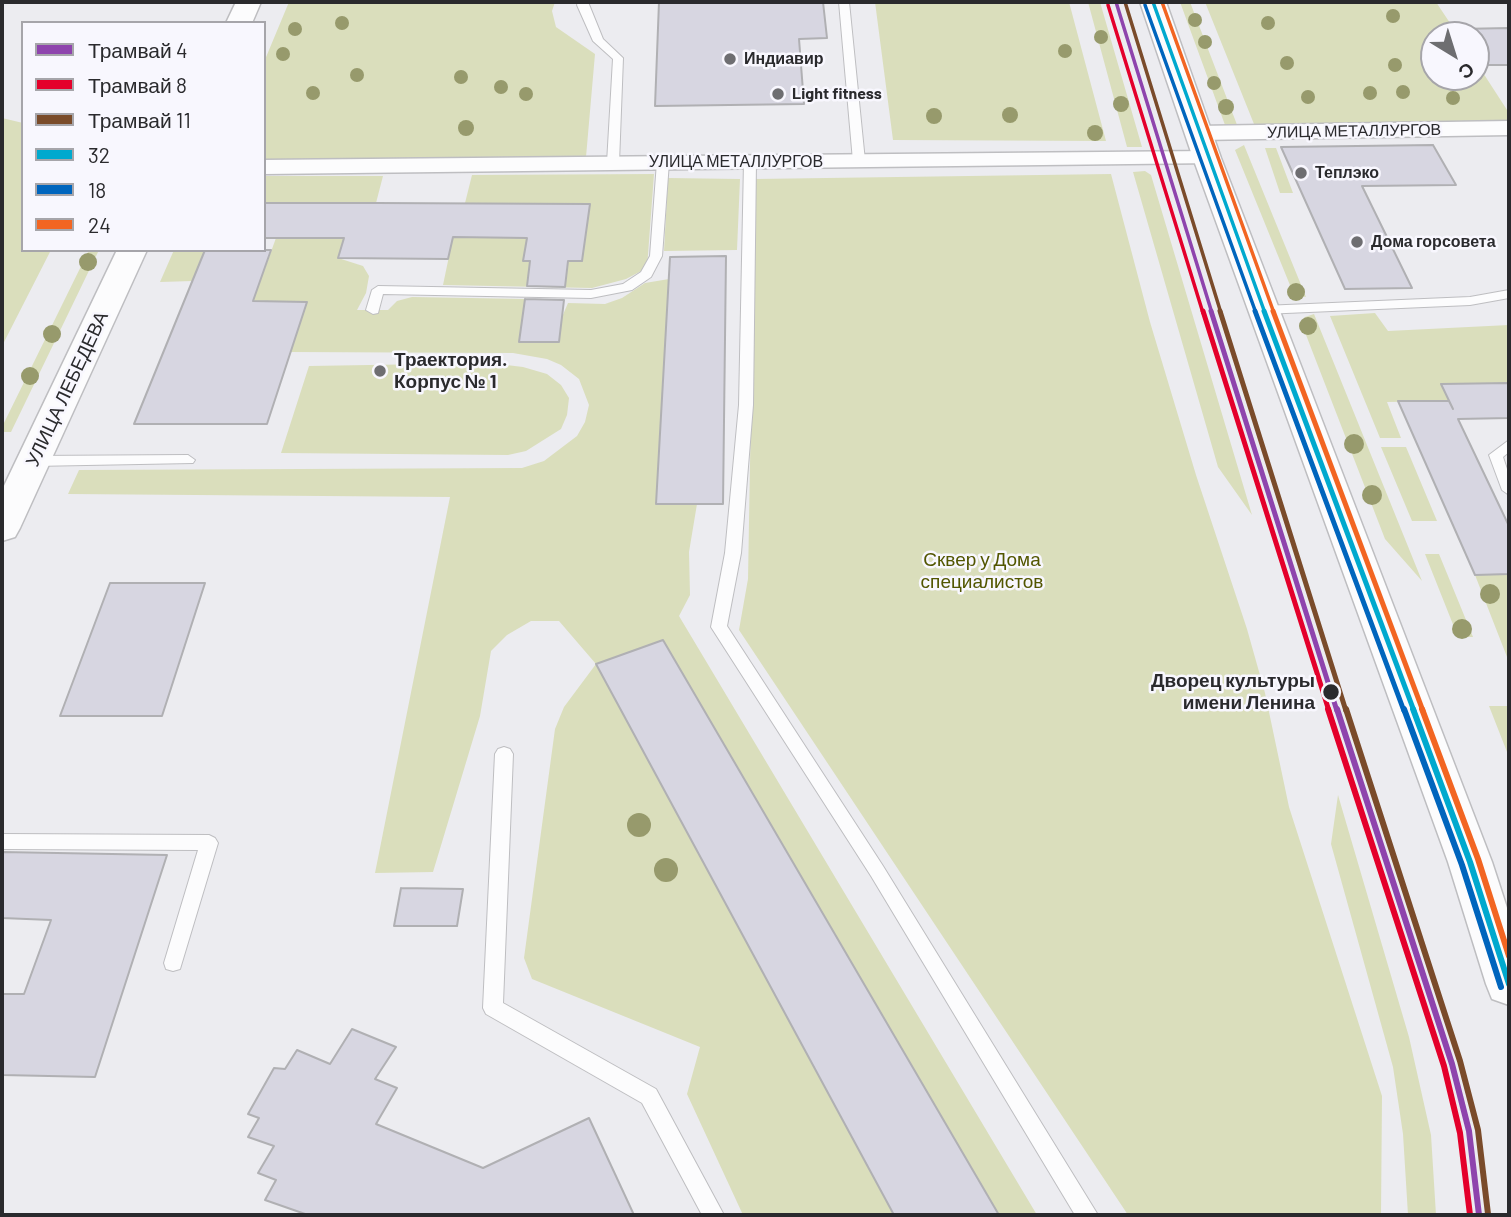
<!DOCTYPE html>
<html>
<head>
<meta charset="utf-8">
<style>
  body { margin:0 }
  #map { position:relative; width:1511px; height:1217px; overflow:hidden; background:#ececf0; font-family:Barlow,sans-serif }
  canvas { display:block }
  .frame { position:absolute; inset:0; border:4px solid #2a2a2d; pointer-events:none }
  .legend { position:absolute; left:21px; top:21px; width:245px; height:231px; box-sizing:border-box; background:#f8f7fe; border:2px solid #a6a5aa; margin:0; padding:9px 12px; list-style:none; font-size:21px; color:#2a2a2d }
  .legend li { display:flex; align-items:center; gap:14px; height:35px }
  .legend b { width:35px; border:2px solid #a6a5aa }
  .north { position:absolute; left:1420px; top:21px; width:70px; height:70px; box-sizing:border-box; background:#f8f7fe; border:2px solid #a6a5aa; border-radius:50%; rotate:142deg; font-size:19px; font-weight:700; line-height:28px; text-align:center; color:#2a2a2d }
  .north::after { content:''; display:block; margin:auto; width:24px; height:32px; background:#6e6e71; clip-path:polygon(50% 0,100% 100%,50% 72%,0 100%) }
</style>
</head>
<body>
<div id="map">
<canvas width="1511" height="1217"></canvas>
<div class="frame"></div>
<ul class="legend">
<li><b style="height:9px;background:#8e44ad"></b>Трамвай 4</li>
<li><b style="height:9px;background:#e4002b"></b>Трамвай 8</li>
<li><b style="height:9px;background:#7a4b2a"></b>Трамвай 11</li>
<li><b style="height:9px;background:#00a9ce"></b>32</li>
<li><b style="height:9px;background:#0065bd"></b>18</li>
<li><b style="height:9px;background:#f26522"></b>24</li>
</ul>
<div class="north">С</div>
</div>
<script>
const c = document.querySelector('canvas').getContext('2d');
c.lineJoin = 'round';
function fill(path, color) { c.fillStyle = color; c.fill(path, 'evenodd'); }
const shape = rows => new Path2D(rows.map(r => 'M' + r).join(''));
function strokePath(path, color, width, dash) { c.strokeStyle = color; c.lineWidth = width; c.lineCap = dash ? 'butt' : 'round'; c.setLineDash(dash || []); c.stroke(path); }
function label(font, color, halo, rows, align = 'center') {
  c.font = font + ' Barlow,sans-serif'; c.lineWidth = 5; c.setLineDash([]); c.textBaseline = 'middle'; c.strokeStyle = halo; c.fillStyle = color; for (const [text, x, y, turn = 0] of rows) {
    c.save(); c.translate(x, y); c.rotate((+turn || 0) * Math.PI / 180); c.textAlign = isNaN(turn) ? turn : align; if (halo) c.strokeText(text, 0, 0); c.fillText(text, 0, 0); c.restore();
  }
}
const green = shape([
  [289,2,555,2,552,11,556,27,595,54,586,157,264,160,264,62],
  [875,2,1069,2,1106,141,893,140],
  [1088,2,1100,2,1142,147,1127,147],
  [1180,2,1190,2,1239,130,1225,125],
  [1205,2,1436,2,1458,35,1434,35,1434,77,1476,77,1476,62,1509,113,1509,121,1493,125,1256,129],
  [2,118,23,123,23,250,51,250,2,346],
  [1244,145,1306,297,1294,295,1235,150],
  [1265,148,1276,148,1293,193,1280,193],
  [1145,171,1151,175,1252,515,1218,467,1133,172],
  [654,174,647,268,626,279,592,288,443,285,453,237,527,238,523,260,582,260,590,204,465,203,472,175],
  [1111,174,1150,322,1196,475,1247,629,1265,693,1289,807,1382,1096,1381,1215,1128,1215,739,630,748,579,755,179],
  [264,176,383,176,376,203,264,203],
  [668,178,740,179,737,250,664,251],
  [276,238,344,238,338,258,363,266,369,276,366,293,357,310,388,310,397,301,412,297,525,299,519,342,559,342,562,317,568,303,605,304,622,298,645,283,669,279,656,504,697,504,689,552,690,595,679,616,1037,1215,999,1215,663,641,597,665,894,1215,743,1215,687,1094,700,1047,532,979,524,958,555,729,564,707,596,664,559,621,531,621,507,635,491,651,480,716,433,872,375,873,450,497,68,494,79,470,522,468,544,461,577,436,585,422,589,405,579,379,561,365,547,359,513,353,290,352,306,302,253,301],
  [89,250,99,250,11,432,2,432,2,427],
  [174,250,205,250,193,281,160,282],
  [1375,313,1388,331,1509,325,1509,383,1442,384,1449,401,1387,402,1401,438,1380,438,1330,316],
  [1314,314,1422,581,1385,539,1301,322,1305,317],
  [490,363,523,367,547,374,561,385,569,398,567,415,561,429,526,451,508,455,281,453,309,366],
  [1381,447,1406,447,1437,521,1412,521],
  [1425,554,1439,554,1473,637,1458,637],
  [1509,574,1509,662,1475,575],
  [1489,706,1507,706,1509,710,1509,757],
  [1338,795,1409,1037,1431,1135,1436,1215,1408,1215,1403,1134,1393,1067,1331,844]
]);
const building = shape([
  [659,2,823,2,827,38,799,39,804,104,655,106,659,2],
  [1509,28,1509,65,1482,65,1476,56,1476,35,1463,35,1459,29,1509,28],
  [1433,145,1456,185,1362,186,1412,288,1345,289,1281,147,1433,145],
  [264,203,376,203,590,204,582,261,568,261,565,287,527,286,530,261,523,261,527,238,453,237,448,259,338,258,344,238,264,238,264,203],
  [205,250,271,250,253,301,307,302,267,424,134,424,205,250],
  [726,256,723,504,656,504,670,257,726,256],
  [525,299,564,300,559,342,519,342,525,299],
  [1509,383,1509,418,1458,419,1509,526,1509,574,1475,575,1398,401,1449,401,1453,409,1441,384,1509,383],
  [110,583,205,583,162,716,60,716,110,583],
  [663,640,999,1215,894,1215,596,664,663,640],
  [2,852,167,855,95,1077,2,1075,2,994,24,994,51,920,2,918,2,852],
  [401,888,463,889,457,926,394,926,401,888],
  [352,1029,396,1047,375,1079,397,1088,376,1124,483,1168,589,1118,634,1215,308,1215,265,1200,276,1180,258,1173,274,1146,248,1137,259,1118,248,1114,274,1068,285,1069,297,1050,330,1064,352,1029]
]);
const service = shape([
  [578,2,588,2,603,39,623,58,619,163,613,167,607,163,613,59,593,41,577,5,578,2],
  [839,2,849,2,865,161,859,165,853,161,839,2],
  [663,158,669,162,662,256,651,277,632,290,591,298,383,294,378,313,373,314,366,310,372,290,378,286,591,290,623,284,641,272,650,256,657,162,663,158],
  [750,158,756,162,753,405,741,553,727,626,883,866,1098,1215,1075,1215,871,876,711,627,725,553,739,405,744,162,750,158],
  [1509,290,1509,298,1470,305,1263,314,1256,310,1263,306,1470,297,1509,290],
  [1509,440,1509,452,1503,457,1509,475,1509,495,1502,490,1489,455,1509,440],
  [188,455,195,460,193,463,33,466,26,461,33,456,188,455],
  [504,747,510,749,513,754,503,1003,656,1089,724,1215,702,1215,642,1103,486,1014,483,1008,495,754,498,749,504,747],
  [2,834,209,835,215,838,218,843,180,969,173,971,166,969,164,963,198,850,2,849,2,834]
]);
const minor = shape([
  [1509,121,1509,135,1198,140,1189,138,1186,133,1189,128,1198,126,1509,121],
  [1207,151,1216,153,1219,158,1216,163,264,174,264,160,1207,151]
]);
const tertiary = shape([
  [236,2,261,2,252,23,226,23,236,2],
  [117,250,147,250,20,528,15,537,2,541,2,490,117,250]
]);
const primary = shape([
  [1140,2,1166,2,1221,158,1492,862,1509,914,1509,1005,1492,999,1486,984,1448,862,1193,158,1140,2]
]);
const bus1Far2 = shape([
  [1153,2,1265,313]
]);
const bus1Far1 = shape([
  [1264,311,1414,711]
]);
const bus1 = shape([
  [1413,709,1470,862,1509,984]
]);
const bus2Far2 = shape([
  [1145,5,1256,313]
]);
const bus2Far1 = shape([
  [1255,311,1404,711]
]);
const bus2 = shape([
  [1404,709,1462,865,1501,987]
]);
const bus3Far2 = shape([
  [1162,2,1274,313]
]);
const bus3Far1 = shape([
  [1273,311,1423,711]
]);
const bus3 = shape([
  [1422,709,1478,859,1509,956]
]);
const tram1Far2 = shape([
  [1116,2,1212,313]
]);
const tram1Far1 = shape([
  [1211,311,1337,711]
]);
const tram1 = shape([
  [1337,709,1452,1064,1469,1131,1479,1215]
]);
const tram2Far2 = shape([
  [1108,5,1203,313]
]);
const tram2Far1 = shape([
  [1203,311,1329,711]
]);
const tram2 = shape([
  [1328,709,1444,1066,1460,1133,1470,1215]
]);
const tram3Far2 = shape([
  [1125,2,1221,313]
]);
const tram3Far1 = shape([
  [1220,311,1346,711]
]);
const tram3 = shape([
  [1346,709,1460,1061,1478,1130,1488,1214]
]);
const trees = [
  [1393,16,7],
  [1195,20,7],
  [342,23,7],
  [1268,23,7],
  [295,29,7],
  [1101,37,7],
  [1205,42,7],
  [1065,51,7],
  [283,54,7],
  [1287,63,7],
  [1395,65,7],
  [357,75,7],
  [461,77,7],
  [1214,83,7],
  [501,87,7],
  [1403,92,7],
  [313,93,7],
  [1370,93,7],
  [526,94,7],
  [1308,97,7],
  [1453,98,7],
  [1121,104,8],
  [1226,107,8],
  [1010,115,8],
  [934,116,8],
  [466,128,8],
  [1095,133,8],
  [88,262,9],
  [1296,292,9],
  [1308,326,9],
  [52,334,9],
  [30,376,9],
  [1354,444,10],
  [1372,495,10],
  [1490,594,10],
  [1462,629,10],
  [639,825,12],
  [666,870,12]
];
const markers = [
  [730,59,7,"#6e6e71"],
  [778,94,7,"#6e6e71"],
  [1301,173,7,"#6e6e71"],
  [1357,242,7,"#6e6e71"],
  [380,371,7,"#6e6e71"],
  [1331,692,9,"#2a2a2d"]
];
const farPoinames = [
  ["Индиавир",744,59],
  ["Light fitness",792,94],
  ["Теплэко",1315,173],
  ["Дома горсовета",1371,242]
];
const farStreetnames = [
  ["УЛИЦА МЕТАЛЛУРГОВ",1354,131,-1],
  ["УЛИЦА МЕТАЛЛУРГОВ",736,162]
];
const poiNames = [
  ["Траектория.",394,360],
  ["Корпус № 1",394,382]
];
const streetNames = [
  ["УЛИЦА ЛЕБЕДЕВА",67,389,-65]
];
const parkNames = [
  ["Сквер у Дома",982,560],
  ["специалистов",982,582]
];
const stopNames = [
  ["Дворец культуры",1315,681],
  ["имени Ленина",1315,703]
];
fill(green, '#dadebc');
fill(building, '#d7d6e1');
strokePath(building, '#b0b0b3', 2);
strokePath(service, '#bebec1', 2);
strokePath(minor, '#bebec1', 3);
strokePath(tertiary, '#bebec1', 3);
strokePath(primary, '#bebec1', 3);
fill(service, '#fcfcfd');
fill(minor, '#fcfcfd');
fill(tertiary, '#fcfcfd');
fill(primary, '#fcfcfd');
strokePath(bus1Far2, '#00a9ce', 3.5);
strokePath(bus1Far1, '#00a9ce', 5);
strokePath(bus1, '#00a9ce', 6);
strokePath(bus2Far2, '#0065bd', 3.5);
strokePath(bus2Far1, '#0065bd', 5);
strokePath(bus2, '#0065bd', 6);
strokePath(bus3Far2, '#f26522', 3.5);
strokePath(bus3Far1, '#f26522', 5);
strokePath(bus3, '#f26522', 6);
strokePath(tram1Far2, '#8e44ad', 3.5);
strokePath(tram1Far1, '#8e44ad', 5);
strokePath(tram1, '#8e44ad', 6);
strokePath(tram2Far2, '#e4002b', 3.5);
strokePath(tram2Far1, '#e4002b', 5);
strokePath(tram2, '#e4002b', 6);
strokePath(tram3Far2, '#7a4b2a', 3.5);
strokePath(tram3Far1, '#7a4b2a', 5);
strokePath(tram3, '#7a4b2a', 6);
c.fillStyle = '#979a6c';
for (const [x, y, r] of trees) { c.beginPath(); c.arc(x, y, r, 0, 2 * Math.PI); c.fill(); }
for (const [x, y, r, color] of markers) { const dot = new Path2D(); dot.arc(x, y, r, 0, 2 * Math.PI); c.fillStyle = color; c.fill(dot); strokePath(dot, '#f8f7fe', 2.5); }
label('bold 16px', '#2a2a2d', '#f8f7fe', farPoinames, 'left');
label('16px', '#2a2a2d', '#f8f7fe', farStreetnames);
label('bold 19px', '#2a2a2d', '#f8f7fe', poiNames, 'left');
label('19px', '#2a2a2d', '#f8f7fe', streetNames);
label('19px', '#525600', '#f8f7fe', parkNames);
label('bold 19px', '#2a2a2d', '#f8f7fe', stopNames, 'right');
</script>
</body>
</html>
